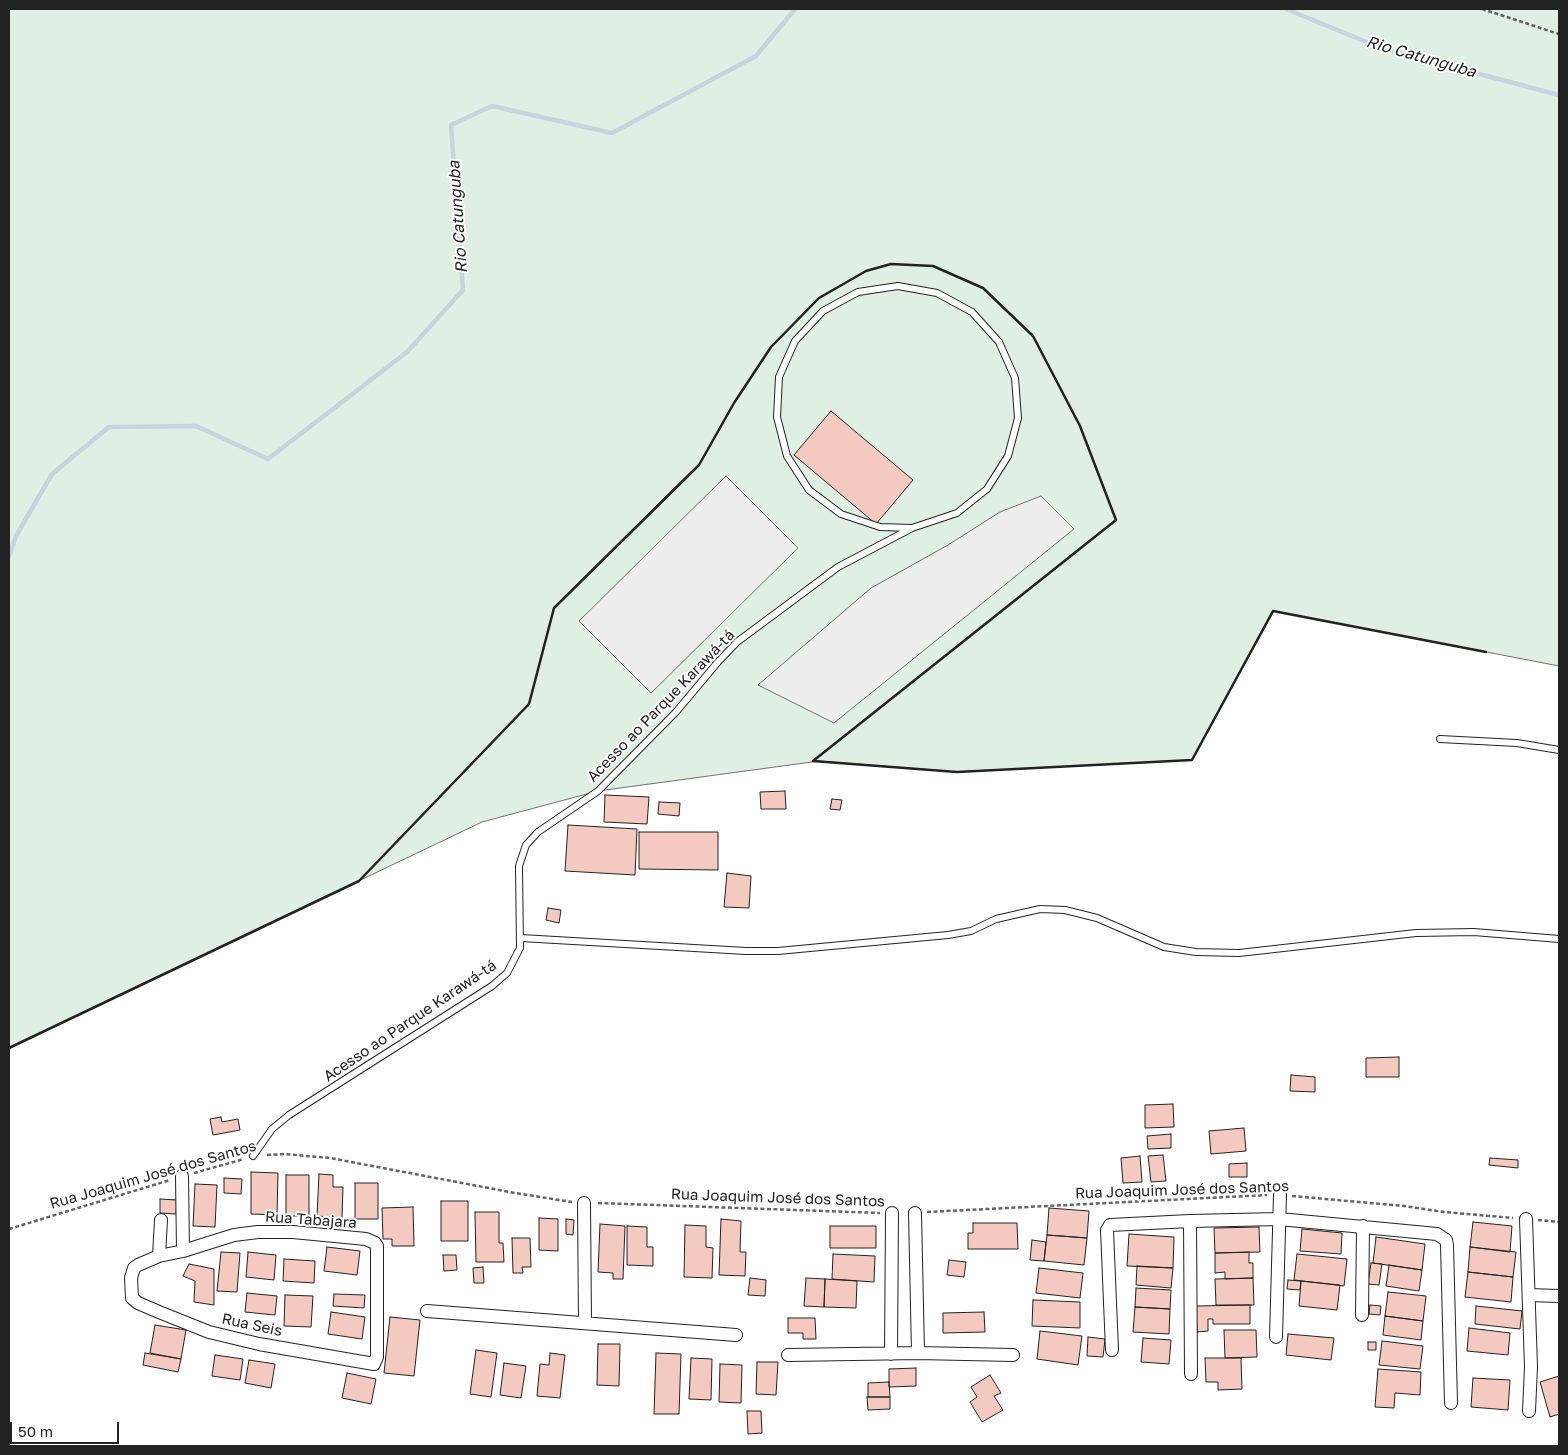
<!DOCTYPE html>
<html>
<head>
<meta charset="utf-8">
<style>
  body { margin:0 }
  #map { position:relative; width:1568px; height:1455px; overflow:hidden; background:#fff; font-family:"Golos Text",sans-serif }
  canvas { display:block }
  .frame { position:absolute; inset:0; border:10px solid #222; pointer-events:none }
  .scale { position:absolute; left:10px; top:1422px; width:109px; height:22px; box-sizing:border-box; border:2px solid #222; border-top:0; padding-left:6px; font-size:15px; line-height:18px; white-space:nowrap; color:#222; -webkit-text-stroke:4px #fff; paint-order:stroke }
</style>
</head>
<body>
<div id="map">
<canvas width="1568" height="1455"></canvas>
<div class="frame"></div>
<div class="scale">50 m</div>
</div>
<script>
const c = document.querySelector('canvas').getContext('2d');
c.lineJoin = 'round';
function fill(path, color) { c.fillStyle = color; c.fill(path, 'evenodd'); }
const shape = rows => new Path2D(rows.map(r => 'M' + r).join(''));
function strokePath(path, color, width, dash) { c.strokeStyle = color; c.lineWidth = width; c.lineCap = dash ? 'butt' : 'round'; c.setLineDash(dash || []); c.stroke(path); }
function label(font, color, halo, rows, align = 'center') {
  c.font = font + ' "Golos Text",sans-serif'; c.lineWidth = 4; c.setLineDash([]); c.textBaseline = 'middle'; c.strokeStyle = halo; c.fillStyle = color; for (const [text, x, y, turn = 0] of rows) {
    c.save(); c.translate(x, y); c.rotate((+turn || 0) * Math.PI / 180); c.textAlign = isNaN(turn) ? turn : align; if (halo) c.strokeText(text, 0, 0); c.fillText(text, 0, 0); c.restore();
  }
}
const green = shape([
  [9,9,1559,9,1559,666,1274,611,1192,760,957,772,819,761,598,791,482,822,9,1048,9,9]
]);
const parking = shape([
  [726,476,798,548,651,693,579,621,726,476],
  [1041,496,1074,529,834,723,758,685,871,588,948,545,1000,512,1041,496]
]);
const stream = shape([
  [1286,9,1381,48,1559,95],
  [9,556,16,536,52,474,109,427,196,426,268,459,407,352,463,290,451,125,492,106,612,133,756,56,795,9]
]);
const building = shape([
  [831,411,913,480,876,524,794,455,831,411],
  [785,791,786,809,761,809,760,792,785,791],
  [605,795,649,797,647,824,604,822,605,795],
  [832,799,842,800,840,810,830,809,832,799],
  [659,802,680,803,679,816,658,814,659,802],
  [568,825,637,829,635,875,565,871,568,825],
  [639,832,718,832,718,870,639,869,639,832],
  [727,873,751,876,749,908,724,907,727,873],
  [548,908,561,910,559,923,546,920,548,908],
  [1399,1057,1399,1077,1366,1077,1366,1058,1399,1057],
  [1291,1075,1315,1077,1315,1092,1290,1091,1291,1075],
  [1173,1104,1174,1127,1145,1128,1145,1105,1173,1104],
  [221,1117,222,1122,238,1119,240,1130,213,1135,210,1119,221,1117],
  [1244,1128,1246,1151,1211,1154,1209,1131,1244,1128],
  [1171,1134,1171,1148,1148,1149,1147,1136,1171,1134],
  [1163,1155,1166,1181,1151,1182,1148,1156,1163,1155],
  [1140,1156,1142,1182,1123,1183,1121,1158,1140,1156],
  [1490,1158,1518,1160,1518,1168,1489,1165,1490,1158],
  [1247,1163,1247,1177,1229,1177,1229,1164,1247,1163],
  [251,1172,278,1173,277,1215,251,1214,251,1172],
  [319,1174,333,1175,333,1187,343,1187,342,1218,317,1216,319,1174],
  [286,1175,309,1175,309,1216,286,1216,286,1175],
  [224,1178,242,1179,241,1194,224,1193,224,1178],
  [355,1183,378,1183,378,1219,355,1219,355,1183],
  [195,1184,217,1185,215,1227,193,1226,195,1184],
  [160,1199,177,1200,176,1214,160,1213,160,1199],
  [441,1201,468,1201,468,1241,441,1241,441,1201],
  [413,1207,414,1246,392,1246,392,1239,383,1239,382,1208,413,1207],
  [1049,1208,1089,1211,1087,1238,1047,1235,1049,1208],
  [475,1212,499,1212,499,1243,503,1243,504,1262,476,1262,475,1212],
  [539,1218,558,1219,558,1251,539,1250,539,1218],
  [566,1219,574,1220,573,1235,566,1234,566,1219],
  [721,1219,741,1221,740,1252,746,1252,745,1276,719,1275,721,1219],
  [1473,1222,1512,1226,1510,1252,1470,1247,1473,1222],
  [973,1223,1017,1223,1018,1249,968,1249,968,1233,973,1233,973,1223],
  [600,1224,625,1226,623,1279,613,1279,613,1273,598,1272,600,1224],
  [685,1225,706,1226,706,1247,713,1248,712,1278,684,1277,685,1225],
  [627,1226,647,1227,647,1247,653,1247,653,1266,627,1265,627,1226],
  [830,1226,876,1226,876,1248,830,1248,830,1226],
  [1259,1227,1260,1252,1215,1253,1214,1228,1259,1227],
  [1302,1229,1342,1233,1341,1254,1300,1251,1302,1229],
  [1129,1234,1174,1237,1173,1268,1127,1266,1129,1234],
  [1047,1235,1087,1238,1084,1265,1044,1261,1047,1235],
  [1376,1237,1425,1244,1422,1270,1373,1263,1376,1237],
  [512,1238,530,1238,531,1267,522,1267,523,1273,513,1273,512,1238],
  [1032,1240,1046,1242,1044,1261,1030,1260,1032,1240],
  [327,1247,360,1251,357,1275,324,1271,327,1247],
  [1470,1247,1516,1252,1513,1277,1468,1272,1470,1247],
  [221,1252,240,1253,237,1292,217,1291,221,1252],
  [248,1252,276,1255,274,1280,246,1277,248,1252],
  [1249,1252,1249,1263,1253,1263,1253,1278,1225,1279,1225,1272,1215,1273,1215,1253,1249,1252],
  [833,1254,875,1256,874,1282,832,1279,833,1254],
  [1297,1254,1347,1259,1344,1286,1294,1280,1297,1254],
  [443,1255,456,1255,457,1270,444,1271,443,1255],
  [284,1259,315,1261,314,1283,283,1281,284,1259],
  [949,1260,966,1262,964,1277,947,1275,949,1260],
  [1371,1263,1382,1264,1379,1285,1368,1284,1371,1263],
  [189,1264,214,1269,214,1305,194,1302,195,1281,183,1276,189,1264],
  [1389,1265,1422,1270,1419,1291,1386,1286,1389,1265],
  [1137,1266,1173,1268,1171,1288,1136,1285,1137,1266],
  [483,1267,484,1283,474,1283,473,1268,483,1267],
  [1039,1268,1083,1273,1080,1298,1036,1293,1039,1268],
  [1468,1272,1513,1277,1511,1302,1465,1297,1468,1272],
  [750,1278,766,1280,765,1296,748,1295,750,1278],
  [806,1278,825,1279,824,1307,804,1306,806,1278],
  [1253,1278,1254,1305,1216,1305,1215,1279,1253,1278],
  [825,1279,857,1281,856,1308,824,1307,825,1279],
  [1288,1280,1301,1281,1300,1290,1287,1289,1288,1280],
  [1301,1281,1340,1285,1337,1310,1299,1306,1301,1281],
  [1136,1288,1171,1290,1170,1309,1135,1307,1136,1288],
  [1388,1292,1426,1296,1423,1321,1385,1316,1388,1292],
  [247,1293,277,1296,275,1315,245,1312,247,1293],
  [334,1294,365,1295,364,1308,333,1306,334,1294],
  [285,1295,313,1296,311,1327,284,1326,285,1295],
  [1033,1300,1080,1302,1080,1328,1032,1326,1033,1300],
  [1250,1305,1250,1324,1213,1324,1213,1319,1208,1319,1208,1331,1197,1332,1196,1306,1250,1305],
  [1370,1305,1381,1306,1380,1315,1369,1314,1370,1305],
  [1476,1306,1522,1311,1520,1329,1475,1324,1476,1306],
  [1135,1307,1170,1309,1169,1334,1133,1332,1135,1307],
  [331,1312,365,1317,362,1339,328,1334,331,1312],
  [984,1312,985,1332,943,1333,943,1313,984,1312],
  [1385,1316,1423,1321,1421,1340,1383,1335,1385,1316],
  [390,1317,420,1320,414,1376,384,1373,390,1317],
  [788,1318,815,1318,816,1339,803,1339,803,1333,788,1333,788,1318],
  [155,1325,186,1330,181,1359,150,1353,155,1325],
  [1469,1328,1510,1333,1508,1355,1467,1351,1469,1328],
  [1224,1330,1256,1330,1257,1357,1225,1358,1224,1330],
  [1040,1331,1082,1336,1078,1365,1037,1359,1040,1331],
  [1288,1334,1334,1338,1331,1360,1286,1355,1288,1334],
  [1088,1337,1105,1339,1103,1357,1087,1356,1088,1337],
  [1143,1338,1171,1340,1169,1364,1141,1362,1143,1338],
  [1382,1341,1423,1346,1420,1369,1379,1365,1382,1341],
  [1368,1342,1376,1342,1376,1350,1368,1350,1368,1342],
  [598,1344,620,1344,619,1386,597,1385,598,1344],
  [476,1350,497,1353,491,1397,470,1394,476,1350],
  [145,1353,181,1359,178,1372,143,1365,145,1353],
  [550,1353,565,1355,560,1398,537,1396,540,1364,549,1365,550,1353],
  [656,1353,681,1354,679,1414,654,1414,656,1353],
  [215,1355,243,1359,240,1380,212,1376,215,1355],
  [691,1358,712,1359,711,1400,689,1399,691,1358],
  [1205,1358,1241,1358,1242,1389,1218,1390,1218,1382,1206,1382,1205,1358],
  [249,1360,275,1364,271,1388,245,1383,249,1360],
  [757,1362,778,1362,776,1395,756,1394,757,1362],
  [504,1363,526,1366,521,1398,500,1395,504,1363],
  [720,1364,742,1365,741,1403,719,1402,720,1364],
  [916,1368,916,1386,889,1387,889,1369,916,1368],
  [1378,1369,1421,1372,1420,1395,1395,1393,1394,1408,1375,1407,1378,1369],
  [347,1373,376,1379,371,1404,342,1398,347,1373],
  [990,1375,1001,1393,994,1396,1003,1410,982,1422,970,1402,977,1397,971,1387,990,1375],
  [1559,1376,1559,1414,1550,1417,1540,1382,1559,1376],
  [1473,1378,1510,1380,1508,1410,1471,1407,1473,1378],
  [889,1382,890,1397,868,1397,868,1383,889,1382],
  [867,1397,890,1397,890,1409,868,1410,867,1397],
  [747,1411,761,1411,762,1433,748,1434,747,1411]
]);
const path = shape([
  [1482,9,1559,34],
  [267,1155,284,1154,330,1158,515,1193,572,1202],
  [194,1173,244,1159],
  [1292,1196,1404,1206,1444,1212,1513,1218],
  [598,1203,880,1213],
  [927,1212,1267,1195],
  [1538,1220,1559,1222],
  [9,1229,170,1180]
]);
const service = shape([
  [1440,739,1517,743,1559,750],
  [521,938,746,951,778,951,948,935,971,931,996,919,1040,909,1065,910,1097,918,1164,947,1196,952,1239,953,1416,933,1474,932,1559,939],
  [253,1156,272,1129,289,1115,492,986,507,973,520,948,519,866,526,845,538,832,598,791,676,712,718,662,737,642,838,567,912,528,957,513,987,489,1008,456,1018,418,1015,378,999,342,972,312,937,293,898,286,858,292,823,311,795,341,779,377,777,417,787,456,809,490,841,514,880,527,912,528]
]);
const minor = shape([
  [182,1176,183,1251],
  [584,1203,585,1322],
  [915,1213,918,1353],
  [1526,1219,1531,1367,1529,1411],
  [1190,1221,1191,1374],
  [258,1232,293,1232,366,1239,375,1243,377,1246,377,1357,374,1364,259,1344,209,1332,159,1312,138,1303,132,1298,131,1278,134,1268,138,1265,159,1256,183,1251,234,1235,258,1232],
  [159,1256,161,1220],
  [1529,1295,1559,1296],
  [427,1311,736,1335],
  [1362,1315,1363,1226],
  [1276,1337,1280,1195],
  [1112,1350,1107,1230,1110,1225,1190,1221,1279,1219,1437,1234,1446,1240,1447,1245,1451,1403],
  [891,1354,892,1213],
  [788,1355,918,1353,1013,1355]
]);
const wall = shape([
  [9,1048,359,881,529,704,554,608,699,465,734,403,771,347,819,298,866,271,891,264,933,266,983,288,1033,336,1080,426,1116,520,813,761,957,772,1192,760,1273,611,1486,652]
]);
const streetNames = [
  ["Acesso ao Parque Karawá-tá",661,706,-46],
  ["Acesso ao Parque Karawá-tá",410,1021,-34],
  ["Rua Joaquim José dos Santos",153,1175,-16],
  ["Rua Joaquim José dos Santos",1182,1190,-2],
  ["Rua Joaquim José dos Santos",778,1198,2],
  ["Rua Tabajara",311,1220,4],
  ["Rua Seis",252,1325,12]
];
const waterNames = [
  ["Rio Catunguba",1421,57,16],
  ["Rio Catunguba",458,217,-94]
];
fill(green, '#e0efe3');
strokePath(green, '#6f6f6f', 1);
fill(parking, '#ededed');
strokePath(parking, '#6f6f6f', 1);
strokePath(stream, '#c7d3dd', 4.5);
fill(building, '#f3c9c0');
strokePath(building, '#222', 1);
strokePath(service, '#222', 8);
strokePath(minor, '#222', 14);
strokePath(path, '#646464', 2.5, [4, 2.5]);
strokePath(service, '#fff', 6);
strokePath(minor, '#fff', 12);
strokePath(wall, '#222', 2.5);
label('15px', '#222', '#fff', streetNames);
label('italic 16px', '#222', '#fff', waterNames);
</script>
</body>
</html>
